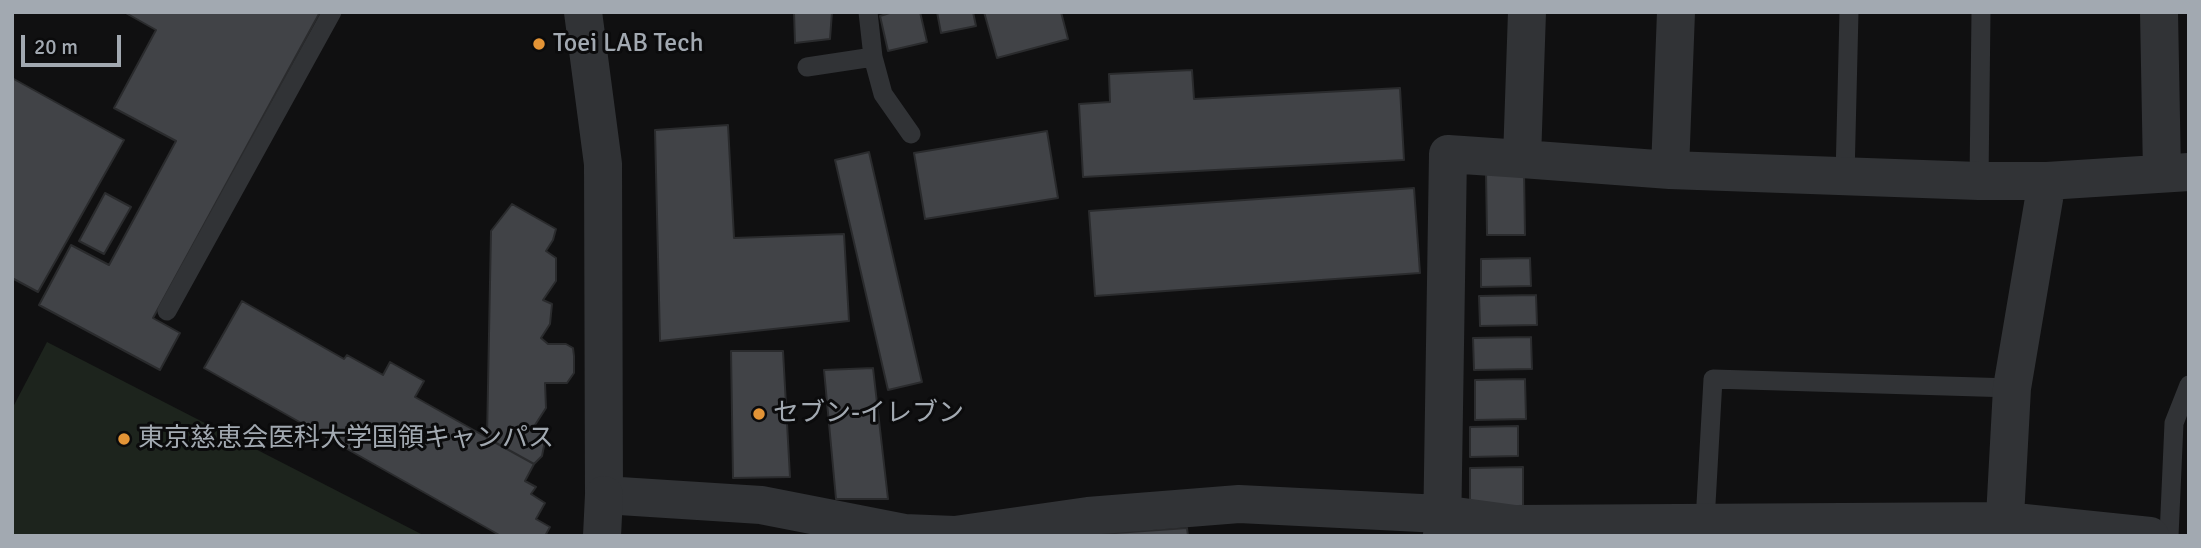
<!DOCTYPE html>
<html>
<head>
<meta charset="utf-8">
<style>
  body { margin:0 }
  #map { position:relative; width:2201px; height:548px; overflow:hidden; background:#101011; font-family:Signika,sans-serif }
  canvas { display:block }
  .frame { position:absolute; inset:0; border:14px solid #a2a9b1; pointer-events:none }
  .scale { position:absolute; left:21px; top:35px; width:100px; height:32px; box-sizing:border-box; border:4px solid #a2a9b1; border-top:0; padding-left:9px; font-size:21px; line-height:24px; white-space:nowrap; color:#a2a9b1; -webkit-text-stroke:5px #0b0b0c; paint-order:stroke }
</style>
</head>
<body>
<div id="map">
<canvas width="2201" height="548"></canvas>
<div class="frame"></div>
<div class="scale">20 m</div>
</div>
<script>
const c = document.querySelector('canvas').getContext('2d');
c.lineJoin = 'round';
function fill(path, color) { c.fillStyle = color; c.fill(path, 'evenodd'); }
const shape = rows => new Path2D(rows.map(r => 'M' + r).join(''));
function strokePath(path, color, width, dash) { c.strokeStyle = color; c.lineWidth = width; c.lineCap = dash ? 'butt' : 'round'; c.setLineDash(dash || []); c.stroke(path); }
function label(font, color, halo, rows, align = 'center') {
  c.font = font + ' Signika,"Noto Sans JP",sans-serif'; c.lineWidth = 6; c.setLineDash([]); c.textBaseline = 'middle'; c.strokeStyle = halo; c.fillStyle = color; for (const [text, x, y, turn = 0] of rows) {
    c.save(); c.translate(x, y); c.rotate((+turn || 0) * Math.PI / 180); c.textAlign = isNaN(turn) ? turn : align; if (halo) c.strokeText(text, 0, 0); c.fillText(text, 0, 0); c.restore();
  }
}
const green = shape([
  [47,342,425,536,12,536,12,409]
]);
const building = shape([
  [124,12,320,12,153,318,180,333,160,370,39,305,71,245,109,265,176,141,114,108,156,30,124,12],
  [794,12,832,12,830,39,795,43,794,12],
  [893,12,920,12,927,42,888,51,880,16,893,12],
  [937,12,973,12,976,26,941,33,937,12],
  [984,12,1061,12,1068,39,997,58,984,12],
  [1192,70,1194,99,1400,88,1404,160,1083,177,1079,104,1110,102,1109,74,1192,70],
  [12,78,124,140,38,292,12,278,12,78],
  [728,125,734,238,844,234,849,321,660,341,655,130,728,125],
  [1047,131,1058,198,925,219,914,153,1047,131],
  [869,152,922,382,888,390,835,160,869,152],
  [1524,171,1525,235,1487,235,1486,172,1524,171],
  [1414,188,1420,273,1095,296,1089,211,1414,188],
  [105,193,131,207,104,254,79,241,105,193],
  [512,204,556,229,553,240,546,251,556,258,556,281,543,300,552,304,550,324,541,338,548,344,566,344,573,348,574,356,574,373,567,383,545,383,546,408,535,425,544,432,544,446,542,456,534,464,487,438,491,231,512,204],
  [1530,258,1531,286,1481,287,1481,259,1530,258],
  [1536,295,1537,325,1480,326,1479,296,1536,295],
  [242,301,344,359,347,355,383,375,390,362,424,381,415,397,534,464,525,481,536,487,531,494,545,503,536,519,550,527,545,536,501,536,204,368,242,301],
  [1531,337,1532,369,1474,370,1473,338,1531,337],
  [731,351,783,351,790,477,733,478,731,351],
  [873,368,888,499,836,499,824,370,873,368],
  [1525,379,1526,419,1475,420,1475,380,1525,379],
  [1518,426,1518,456,1470,457,1470,427,1518,426],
  [1523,467,1523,507,1470,507,1470,468,1523,467],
  [1187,528,1188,536,1101,536,1101,534,1187,528]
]);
const service = shape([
  [868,12,873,57,883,94,911,134],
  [807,67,873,57],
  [1845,177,1849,12],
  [1979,181,1981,12],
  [167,311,332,12],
  [1705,522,1713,379,2012,388],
  [2169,536,2174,423,2189,385]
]);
const minor = shape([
  [583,12,603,164,604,495,761,505,904,533,955,535,1088,516,1239,504,1441,514,1515,524,2005,521,2150,536],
  [1527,12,1522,159,1670,170,1979,181,2047,181,2189,172],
  [2159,12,2162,173],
  [1670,170,1676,12],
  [1442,536,1448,154,1522,159],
  [2004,536,2012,388,2047,181]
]);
const tertiary = shape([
  [602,536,604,495]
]);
const markers = [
  [539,44,7,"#e39436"],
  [759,414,7,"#e39436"],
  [124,439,7,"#e39436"]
];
const poiNames = [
  ["Toei LAB Tech",553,44],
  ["セブン-イレブン",773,414],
  ["東京慈恵会医科大学国領キャンパス",138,439]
];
fill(green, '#1d241d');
fill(building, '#414347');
strokePath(building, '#2a2b2d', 2);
strokePath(service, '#313336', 19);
strokePath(minor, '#313336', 38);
strokePath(tertiary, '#313336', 38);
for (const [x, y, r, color] of markers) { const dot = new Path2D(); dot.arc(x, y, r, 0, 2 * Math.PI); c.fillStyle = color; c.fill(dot); strokePath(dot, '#0b0b0c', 2.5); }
label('26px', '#a2a9b1', '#0b0b0c', poiNames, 'left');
</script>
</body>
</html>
